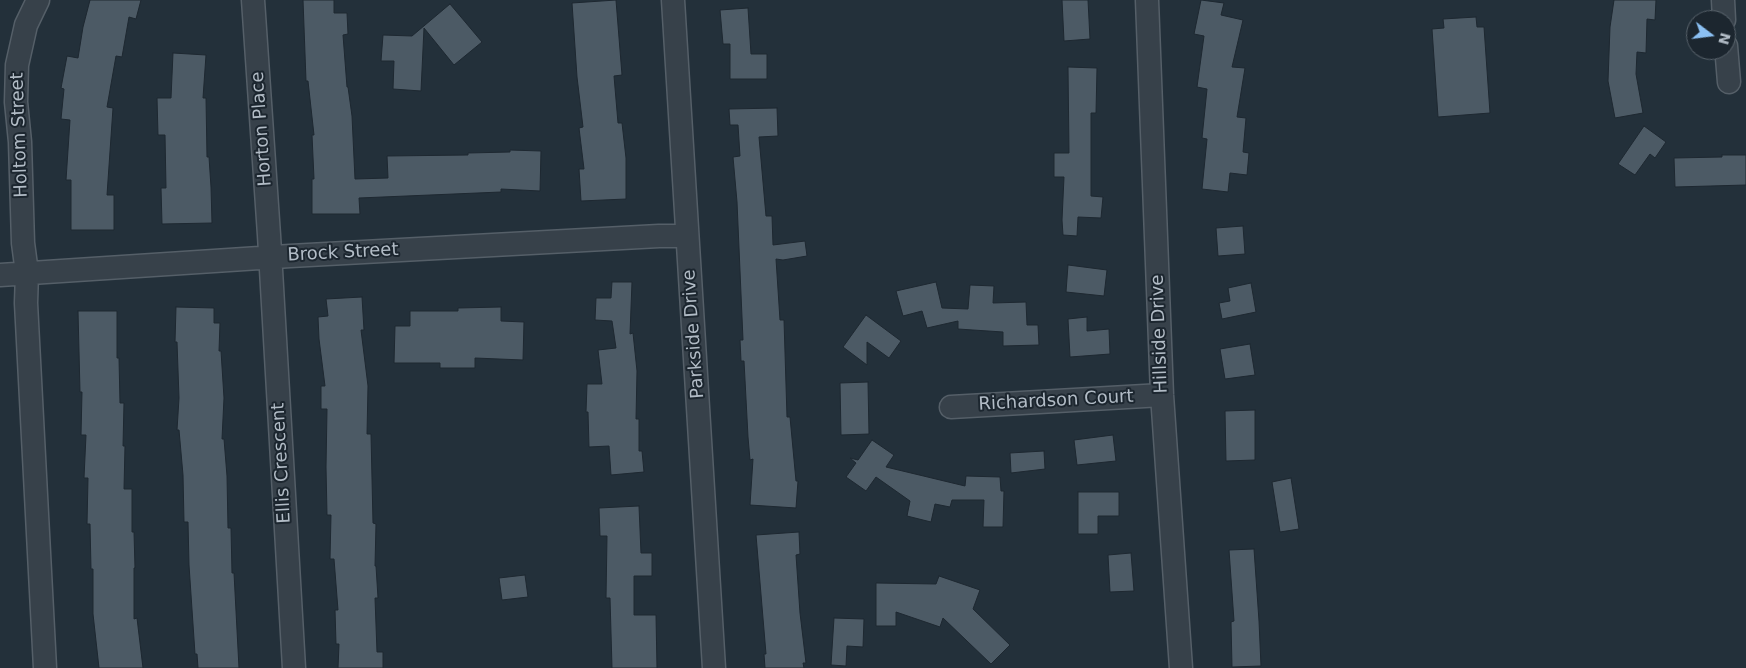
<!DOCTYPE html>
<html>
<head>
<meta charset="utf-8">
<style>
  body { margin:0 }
  #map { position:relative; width:1746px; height:668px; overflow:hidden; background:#23303a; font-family:"DejaVu Sans",sans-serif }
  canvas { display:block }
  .north { position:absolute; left:1686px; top:10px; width:50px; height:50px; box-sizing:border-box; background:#1c262f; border:1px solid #58626b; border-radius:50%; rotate:105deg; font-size:14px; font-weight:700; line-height:20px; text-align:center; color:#b2bcc6 }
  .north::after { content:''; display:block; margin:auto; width:18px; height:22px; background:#8bc0f3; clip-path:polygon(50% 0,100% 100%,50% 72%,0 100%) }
</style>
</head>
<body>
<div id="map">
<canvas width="1746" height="668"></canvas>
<div class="north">N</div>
</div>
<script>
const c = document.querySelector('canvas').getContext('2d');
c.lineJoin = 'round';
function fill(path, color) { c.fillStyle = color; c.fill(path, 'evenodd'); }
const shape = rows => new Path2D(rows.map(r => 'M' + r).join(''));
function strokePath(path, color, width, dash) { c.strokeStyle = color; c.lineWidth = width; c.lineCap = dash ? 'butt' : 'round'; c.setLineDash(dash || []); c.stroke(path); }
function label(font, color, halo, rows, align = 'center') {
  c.font = font + ' "DejaVu Sans",sans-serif'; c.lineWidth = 4; c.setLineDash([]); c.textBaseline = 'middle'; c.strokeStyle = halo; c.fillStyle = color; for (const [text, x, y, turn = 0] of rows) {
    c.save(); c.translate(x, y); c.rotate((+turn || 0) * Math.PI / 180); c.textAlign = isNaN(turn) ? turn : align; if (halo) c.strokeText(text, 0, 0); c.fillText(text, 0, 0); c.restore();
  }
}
const building = shape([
  [90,0,141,0,136,19,129,17,122,57,116,56,107,107,113,108,107,195,114,195,114,230,71,230,71,180,66,180,70,120,61,119,64,89,61,88,67,56,78,58,83,27,90,0],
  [303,0,334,0,334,13,347,13,348,34,343,35,347,87,348,87,352,116,355,179,388,178,387,156,468,155,468,153,510,152,510,150,541,151,540,191,501,189,501,192,359,198,360,214,312,214,312,179,314,179,312,135,314,135,308,81,306,81,303,0],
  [616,0,622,75,614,76,618,123,622,123,626,158,626,199,581,201,579,169,584,169,579,128,583,127,577,77,572,3,616,0],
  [1062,0,1088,0,1090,39,1064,41,1062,0],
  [1201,0,1224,3,1221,15,1243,20,1232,67,1245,68,1237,117,1246,118,1243,152,1249,153,1247,175,1230,173,1228,192,1202,189,1207,139,1202,138,1207,89,1197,87,1204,36,1194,34,1201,0],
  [1614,0,1656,0,1655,20,1647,19,1646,53,1637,52,1636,74,1643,113,1615,118,1608,81,1610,27,1614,0],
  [450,4,482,42,454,65,424,28,421,91,393,89,394,61,381,61,383,35,412,36,450,4],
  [748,8,751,54,767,54,767,79,730,79,730,44,723,44,720,10,748,8],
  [1476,17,1477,27,1484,27,1490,113,1438,117,1432,29,1444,28,1443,19,1476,17],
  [173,53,206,55,203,98,206,98,207,157,209,157,211,187,212,223,162,224,161,188,166,188,165,135,158,135,157,98,171,98,173,53],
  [1068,67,1097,68,1096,113,1091,113,1091,196,1103,197,1101,218,1078,217,1077,236,1063,235,1062,220,1064,177,1054,177,1054,153,1069,153,1068,67],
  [777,108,778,136,759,137,766,216,772,216,773,245,805,241,807,256,783,260,776,259,780,320,784,320,787,417,790,417,796,481,798,481,796,508,750,505,753,459,750,460,748,437,744,361,741,361,740,340,743,340,737,202,733,157,740,156,738,125,730,125,729,109,777,108],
  [1644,126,1666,142,1655,158,1650,154,1635,175,1618,164,1644,126],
  [1722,155,1746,155,1746,185,1675,187,1674,158,1722,157,1722,155],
  [1243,226,1245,254,1218,256,1216,228,1243,226],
  [1068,265,1107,270,1104,296,1066,292,1068,265],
  [612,282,632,282,630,334,633,333,637,371,636,419,639,419,639,451,642,451,644,472,611,475,609,446,589,447,588,412,586,412,587,384,602,384,598,350,616,348,612,321,595,320,596,298,611,298,612,282],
  [936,282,942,308,968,309,970,285,994,286,993,303,1026,302,1027,325,1038,325,1039,345,1003,346,1003,332,958,329,958,321,927,328,922,311,903,316,896,291,936,282],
  [1251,283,1256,312,1222,319,1219,303,1230,301,1228,288,1251,283],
  [362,297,364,330,361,330,368,386,367,434,371,434,373,523,376,524,375,566,376,566,378,598,375,598,377,652,383,652,383,668,338,668,339,644,336,644,335,610,338,610,334,559,330,559,331,515,327,515,326,467,327,409,321,409,321,386,325,386,319,339,318,317,328,316,326,299,362,297],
  [176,307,214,308,214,323,220,323,219,351,221,351,224,398,222,439,224,439,227,476,228,528,231,528,232,573,234,573,239,668,198,668,197,654,195,654,189,565,188,522,184,522,183,475,179,430,177,430,179,398,177,342,175,342,176,307],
  [501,307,501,321,524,322,523,360,475,358,475,368,440,368,440,363,394,363,395,326,410,326,410,311,458,311,458,308,501,307],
  [78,311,117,311,117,358,119,358,120,403,124,403,123,446,125,446,124,489,132,489,132,532,134,532,135,568,134,568,134,619,137,618,143,668,99,668,93,614,93,569,91,569,90,524,87,524,88,478,84,478,86,435,81,435,82,392,80,392,78,311],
  [866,315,901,341,889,358,867,342,867,365,843,347,866,315],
  [1087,317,1087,331,1109,329,1110,354,1070,357,1068,319,1087,317],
  [1250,344,1255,375,1225,379,1220,349,1250,344],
  [868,382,869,434,841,435,840,383,868,382],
  [1255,410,1255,460,1226,461,1225,411,1255,410],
  [1113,435,1116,461,1077,465,1074,440,1113,435],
  [872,440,894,455,886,467,965,486,966,476,1000,477,1001,491,1004,491,1003,527,983,527,984,500,952,500,950,507,935,504,931,522,907,516,910,501,876,477,866,491,846,477,856,463,850,458,858,460,872,440],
  [1044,451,1045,469,1011,473,1010,453,1044,451],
  [1291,478,1299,529,1280,532,1272,482,1291,478],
  [1078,492,1119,492,1119,516,1098,516,1098,534,1078,534,1078,492],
  [639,506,641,553,652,553,652,576,634,576,634,615,656,615,657,668,612,668,610,598,606,598,607,536,600,536,599,508,639,506],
  [799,532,800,554,796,555,800,613,806,663,803,663,804,668,765,668,764,654,766,654,756,535,799,532],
  [1254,549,1259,621,1261,666,1232,667,1231,622,1234,621,1229,550,1254,549],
  [1131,553,1134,591,1110,592,1108,555,1131,553],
  [525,575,528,597,502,600,499,578,525,575],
  [939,576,980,590,973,609,1010,645,991,664,943,618,940,627,896,612,896,626,876,626,876,583,936,584,939,576],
  [834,618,864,619,863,647,847,646,846,666,831,665,834,618]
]);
const street = shape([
  [38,0,26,25,17,65,16,102,20,142,23,243,27,273,26,303,45,668],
  [253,0,269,235,294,668],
  [673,0,714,668],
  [1147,0,1162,395,1181,668],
  [1723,0,1724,20],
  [1726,46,1729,82],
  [0,275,290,256,659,236,687,236],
  [951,407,1162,395]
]);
const streetNames = [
  ["Horton Place",262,129,-94],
  ["Holtom Street",20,135,-92],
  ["Brock Street",343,253,-3],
  ["Parkside Drive",694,334,-94],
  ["Hillside Drive",1160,334,-92],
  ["Richardson Court",1056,401,-3],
  ["Ellis Crescent",282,463,-93]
];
fill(building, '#4c5a65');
strokePath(building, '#1e2831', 1);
strokePath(street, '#555f68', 25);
strokePath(street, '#37414a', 22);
label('18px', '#b2bcc6', '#1c262f', streetNames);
</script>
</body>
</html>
